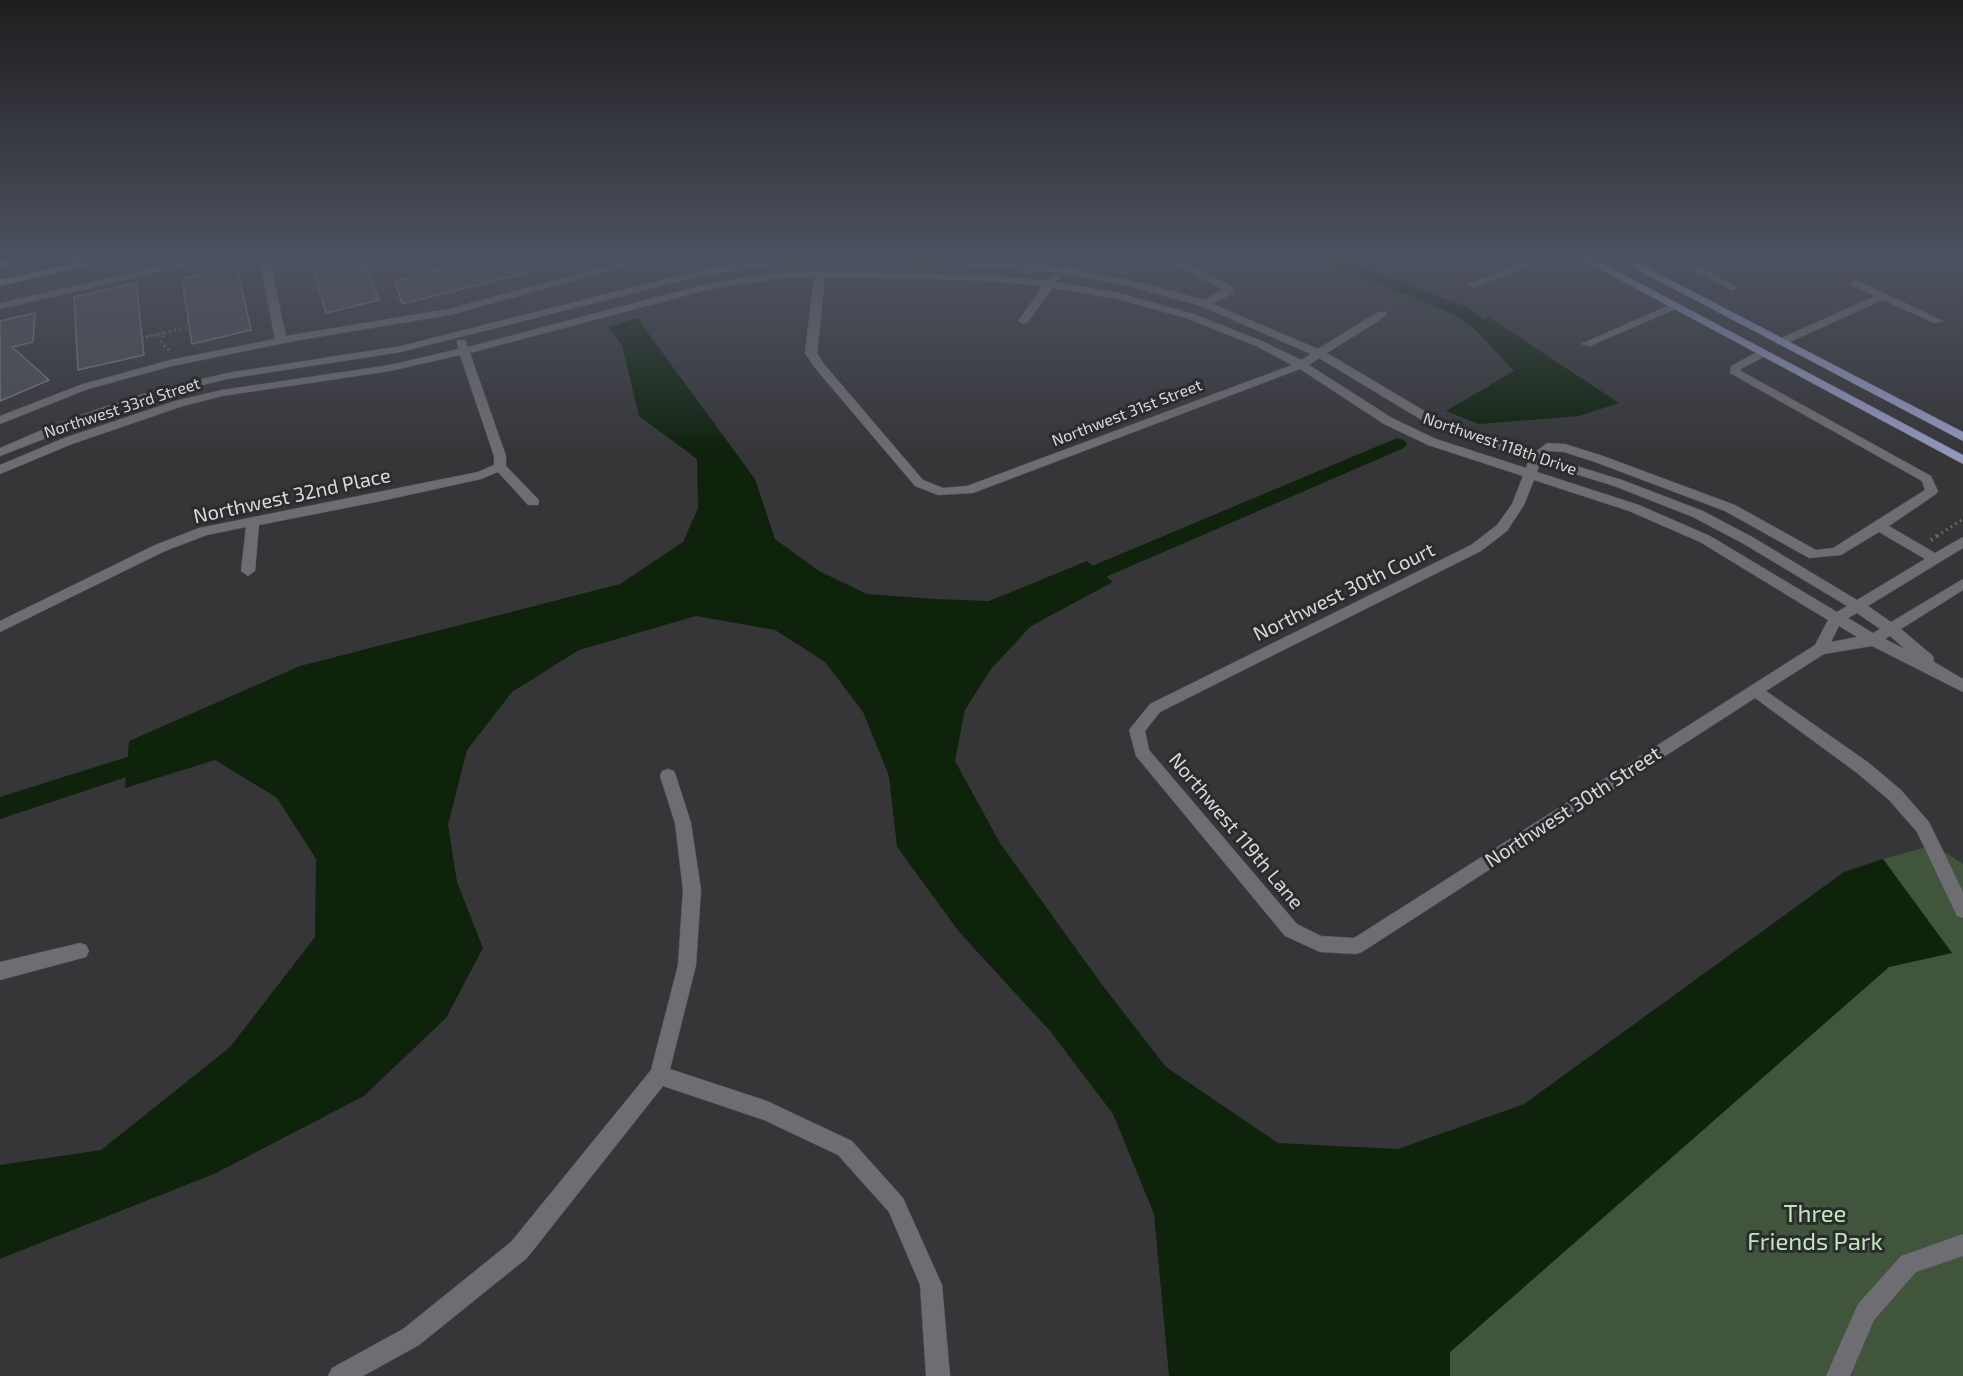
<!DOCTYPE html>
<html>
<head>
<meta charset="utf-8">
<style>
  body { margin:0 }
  canvas { display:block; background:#363639 }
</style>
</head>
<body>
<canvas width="1963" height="1376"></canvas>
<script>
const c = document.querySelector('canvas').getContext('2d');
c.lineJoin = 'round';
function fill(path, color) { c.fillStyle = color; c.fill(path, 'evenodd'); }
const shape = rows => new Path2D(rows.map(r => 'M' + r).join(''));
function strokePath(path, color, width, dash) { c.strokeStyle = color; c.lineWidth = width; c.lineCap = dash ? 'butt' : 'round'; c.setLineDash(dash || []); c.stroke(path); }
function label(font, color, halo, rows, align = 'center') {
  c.font = font + ' "Exo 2",sans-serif'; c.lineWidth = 6; c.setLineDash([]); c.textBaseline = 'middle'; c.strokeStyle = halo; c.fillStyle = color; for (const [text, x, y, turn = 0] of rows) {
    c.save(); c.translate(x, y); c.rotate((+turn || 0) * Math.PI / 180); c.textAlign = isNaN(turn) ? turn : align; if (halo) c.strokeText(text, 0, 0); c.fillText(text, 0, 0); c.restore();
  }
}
const green = shape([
  [1934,845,1963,864,1963,1376,1450,1376,1450,1352,1889,966,1951,953,1883,859]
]);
const water = shape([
  [637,318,755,479,775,539,819,571,867,594,935,599,989,601,1087,561,1113,582,1031,626,991,669,965,710,955,761,1000,843,1100,982,1166,1067,1278,1143,1398,1149,1524,1104,1844,872,1883,859,1952,953,1889,967,1450,1352,1450,1376,1169,1376,1154,1214,1113,1114,1050,1031,960,933,897,847,889,776,863,712,825,662,775,630,696,616,579,650,512,692,467,750,448,825,457,882,483,948,446,1018,364,1096,216,1173,0,1259,0,1165,101,1150,230,1047,315,937,316,859,277,798,215,760,125,788,129,741,300,666,620,584,683,542,698,508,697,459,639,416,622,345,608,327],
  [1490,318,1619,403,1579,416,1479,424,1446,411,1514,371,1471,325]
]);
const canal = shape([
  [1325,261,1348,261,1467,307,1512,342,1509,346,1497,346,1455,315,1325,261],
  [1397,438,1404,440,1407,444,1404,448,1108,576,1100,579,1092,576,1089,571,1092,566,1397,438],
  [127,757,136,760,140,767,136,774,0,819,0,797,127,757]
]);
const building = shape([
  [310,261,365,261,379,300,326,313,310,261],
  [475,261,546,261,547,268,402,304,395,281,475,261],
  [237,266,251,330,192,344,182,279,237,266],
  [136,283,144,355,78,370,74,297,136,283],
  [35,313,33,342,12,347,49,380,0,401,0,321,35,313]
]);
const pathFar1 = shape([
  [1563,261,1576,268],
  [169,350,161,343,164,333,142,338,189,327],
  [1937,536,1963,519]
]);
const path = shape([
  [1931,540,1940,534]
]);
const minor = shape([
  [186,261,206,261,0,309,0,303,186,261],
  [260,261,270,261,286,336,449,309,626,261,644,261,450,315,294,341,172,366,88,389,0,424,0,416,80,385,170,360,275,339,260,261],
  [757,261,820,261,815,264,760,267,701,276,401,352,227,379,144,400,0,456,0,448,58,423,136,396,173,386,227,373,401,346,701,270,757,261],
  [862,261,996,261,1060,267,1130,280,1204,300,1223,290,1167,261,1181,261,1231,286,1234,291,1233,293,1213,304,1318,349,1378,312,1386,312,1386,316,1327,353,1438,419,1475,434,1534,453,1547,443,1565,444,1603,456,1735,505,1816,550,1833,548,1925,490,1922,481,1730,373,1731,366,1759,351,1767,351,1767,355,1741,369,1741,371,1931,476,1938,491,1936,494,1889,526,1935,553,1963,537,1963,548,1868,606,1891,622,1963,579,1963,590,1901,629,1933,656,1934,662,1963,679,1963,692,1872,646,1824,654,1766,691,1869,763,1901,790,1929,822,1963,892,1963,918,1957,916,1917,832,1889,800,1857,773,1755,698,1362,952,1356,954,1320,952,1285,936,1136,756,1129,730,1150,704,1471,545,1497,525,1512,504,1523,476,1428,445,1384,424,1300,369,973,493,938,495,915,486,815,368,805,353,814,277,783,278,714,288,470,353,506,456,506,466,538,499,539,502,538,505,528,505,498,472,481,479,381,501,259,525,255,571,248,576,241,571,246,527,207,535,165,551,0,632,0,621,155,545,199,528,478,472,494,465,494,456,460,355,390,371,222,396,183,406,72,444,0,474,0,465,64,438,175,401,222,390,390,365,458,349,457,340,465,340,468,347,714,282,783,272,820,271,990,275,1047,281,1055,274,1060,277,1056,282,1118,293,1194,314,1264,342,1301,360,1311,354,1201,306,1129,286,1060,273,991,267,867,264,862,261],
  [825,277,990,281,1043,286,1018,321,1023,324,1027,323,1053,288,1117,299,1186,318,1256,346,1292,365,967,486,943,488,923,480,824,364,817,353,825,277],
  [1319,358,1430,425,1467,440,1529,459,1526,468,1436,439,1392,418,1309,365,1319,358],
  [1550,451,1564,452,1595,462,1725,511,1809,558,1841,555,1879,532,1925,559,1857,600,1754,538,1703,511,1622,480,1544,456,1550,451],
  [1540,463,1614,486,1693,517,1744,544,1847,606,1837,612,1710,536,1639,505,1537,472,1540,463],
  [1534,480,1629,511,1700,542,1828,620,1815,645,1354,938,1321,936,1297,924,1149,750,1145,731,1160,712,1481,551,1507,531,1524,505,1534,480],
  [1857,613,1880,629,1873,633,1848,618,1857,613],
  [1839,626,1857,637,1831,642,1839,626],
  [1890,636,1905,649,1885,639,1890,636],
  [1526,261,1541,261,1476,287,1467,285,1526,261],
  [1676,261,1690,261,1740,288,1731,290,1676,261],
  [1856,280,1943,321,1934,323,1883,300,1785,344,1777,344,1777,340,1875,296,1852,285,1852,281,1856,280],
  [1674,303,1679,306,1678,308,1590,346,1581,344,1674,303],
  [668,769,674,771,676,776,691,823,701,890,696,965,670,1069,767,1101,852,1141,903,1198,942,1285,950,1376,926,1376,920,1285,889,1212,838,1155,764,1120,663,1086,527,1258,419,1345,363,1376,328,1376,332,1368,403,1329,511,1242,651,1070,678,965,683,890,675,823,660,776,662,771,668,769],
  [80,943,86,945,89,951,86,957,0,980,0,962,80,943],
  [1963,1234,1963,1256,1916,1272,1874,1320,1850,1376,1826,1376,1858,1304,1901,1256,1963,1234]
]);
const major = shape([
  [7,261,27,261,0,269,0,263,7,261],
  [84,261,105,261,0,286,0,280,84,261],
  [1585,261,1598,261,1963,455,1963,464,1585,261],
  [1621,261,1634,261,1963,432,1963,441,1621,261]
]);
const farStreetnames = [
  ["Northwest 33rd Street",122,408,-18],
  ["Northwest 31st Street",1127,413,-21],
  ["Northwest 118th Drive",1500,444,19]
];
const streetNames = [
  ["Northwest 32nd Place",292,496,-12],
  ["Northwest 30th Court",1344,592,-26],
  ["Northwest 30th Street",1573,807,-33],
  ["Northwest 119th Lane",1236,831,50]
];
const nearParknames = [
  ["Three",1815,1214],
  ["Friends Park",1815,1242]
];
fill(green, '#41553d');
fill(water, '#0f220c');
fill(canal, '#0f220c');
fill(building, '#4c4c50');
strokePath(building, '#78797c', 1.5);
strokePath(minor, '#525355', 1);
strokePath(major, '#525355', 1);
strokePath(pathFar1, '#6f6f72', 3, [1.5, 4]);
strokePath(path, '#6f6f72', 4, [1.5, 4.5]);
fill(minor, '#6e6e72');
fill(major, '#9196bd');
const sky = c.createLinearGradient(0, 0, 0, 454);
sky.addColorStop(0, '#1e1e1f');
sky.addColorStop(0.57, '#4c525f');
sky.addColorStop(1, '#4c525f00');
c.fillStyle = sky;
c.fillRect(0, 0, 1963, 454);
label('16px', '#dadadc', '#2c2c2f', farStreetnames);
label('20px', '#dadadc', '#2c2c2f', streetNames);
label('24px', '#bfe8b8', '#2c2c2f', nearParknames);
</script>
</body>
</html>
